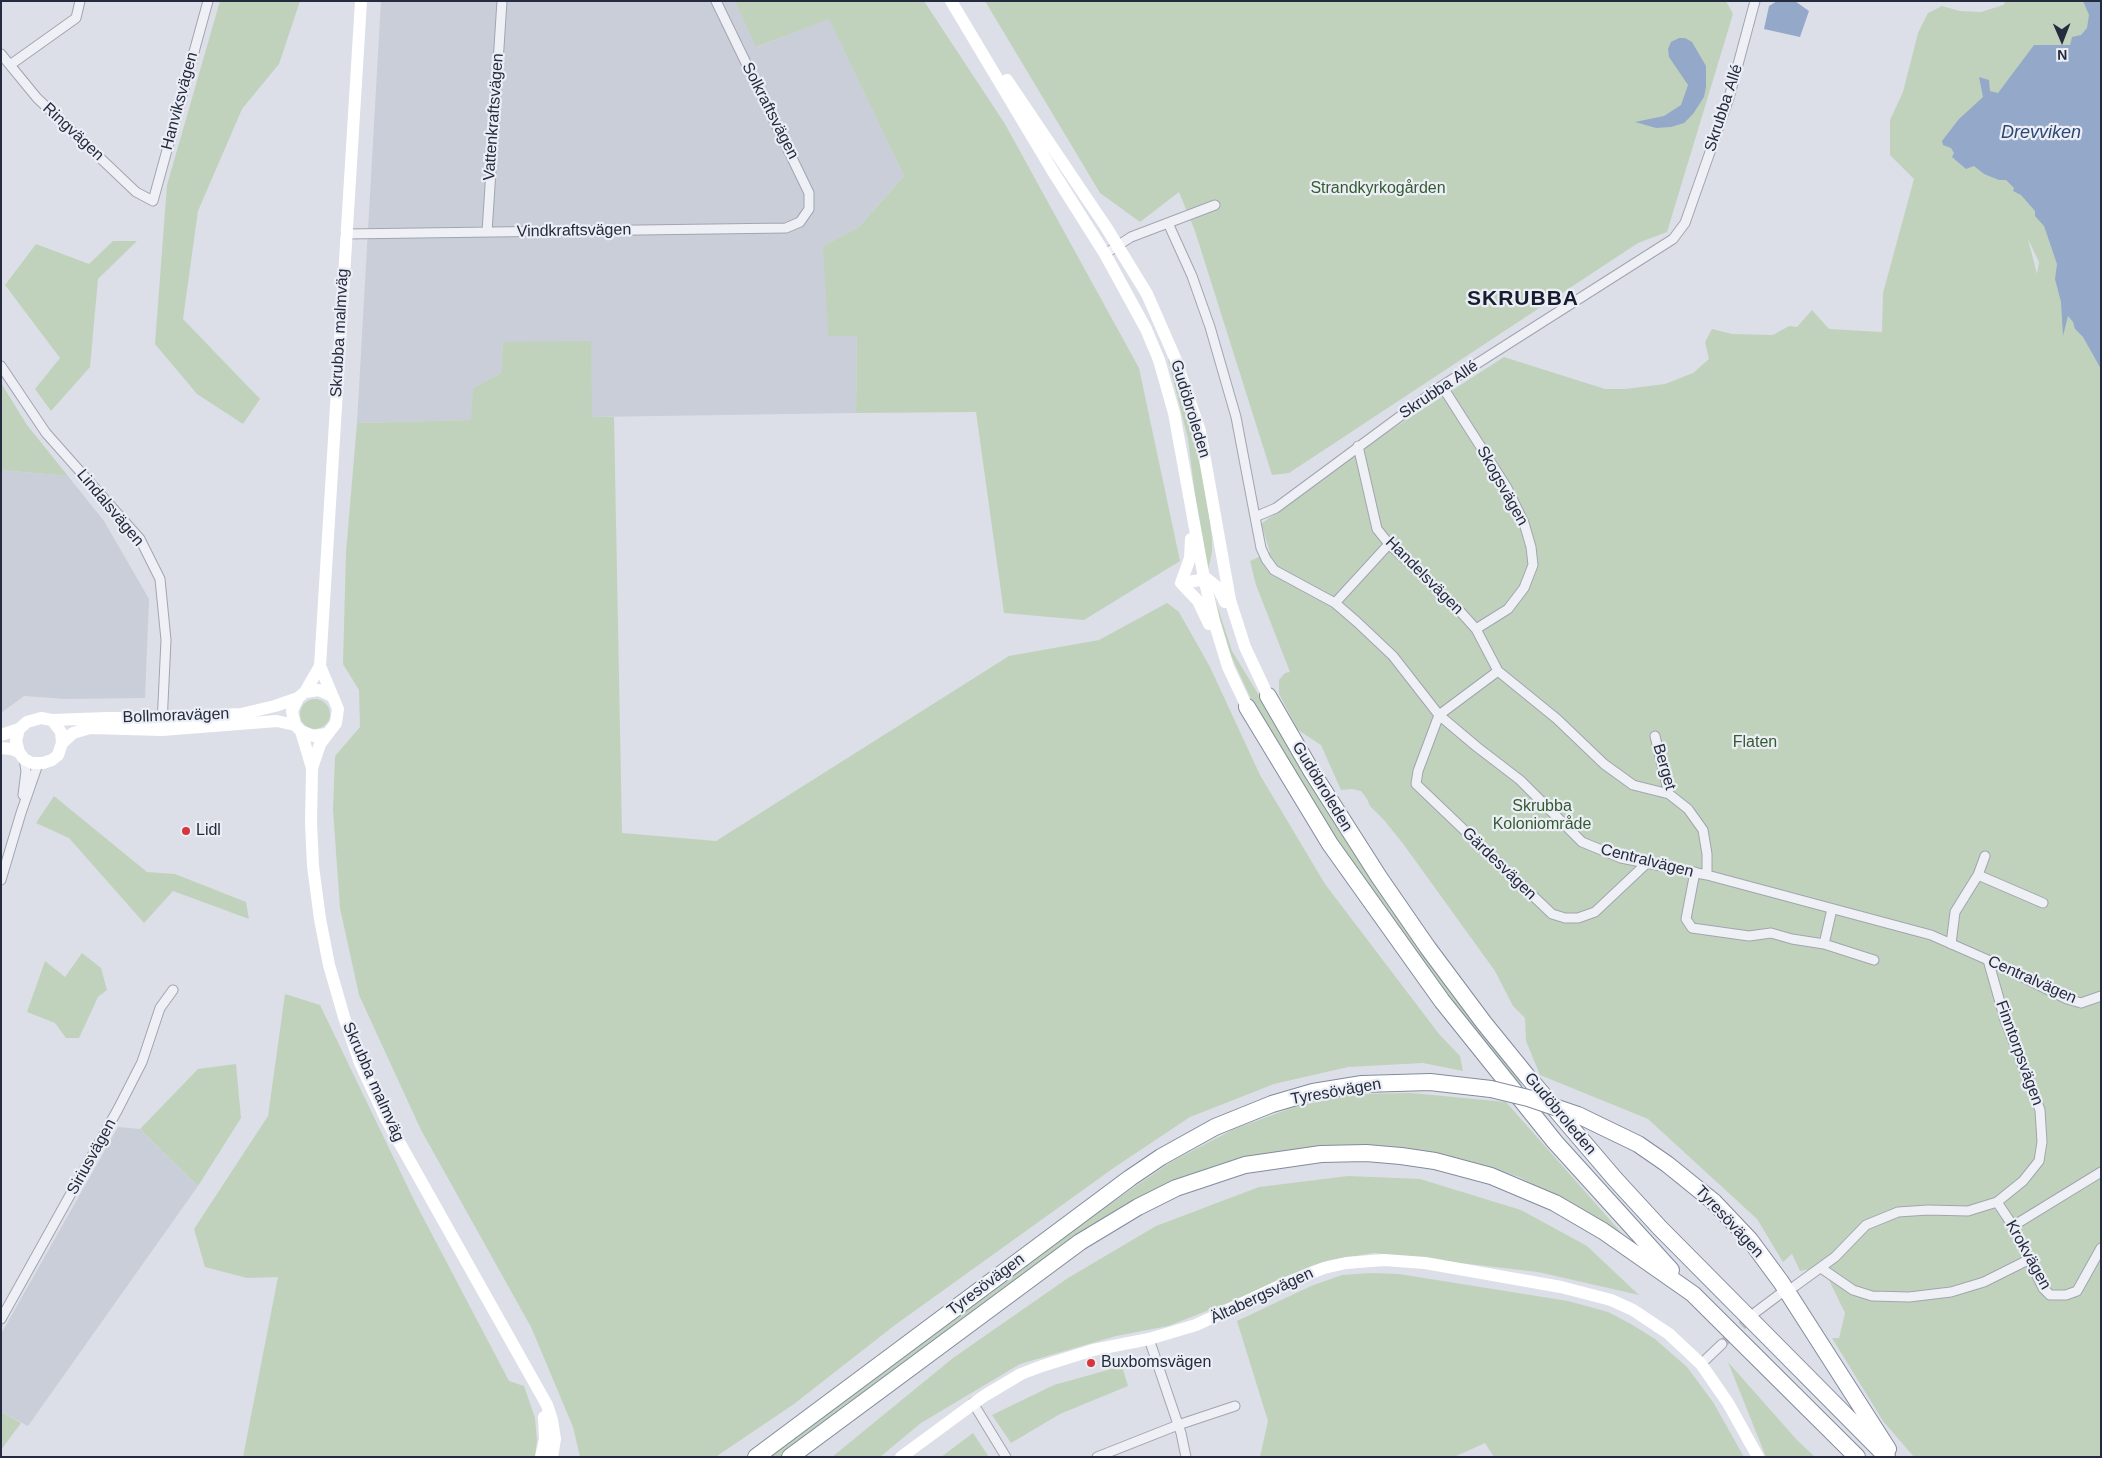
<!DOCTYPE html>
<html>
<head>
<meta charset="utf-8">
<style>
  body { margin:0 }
  #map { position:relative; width:2102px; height:1458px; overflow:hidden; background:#dcdfe7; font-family:Arial,sans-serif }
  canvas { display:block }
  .frame { position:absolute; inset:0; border:2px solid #252b3e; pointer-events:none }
  .north { position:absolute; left:2037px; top:15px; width:50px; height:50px; -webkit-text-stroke:4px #ebeef5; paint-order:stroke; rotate:179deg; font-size:14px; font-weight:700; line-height:20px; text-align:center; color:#252b3e }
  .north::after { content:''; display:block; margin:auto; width:18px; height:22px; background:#252b3e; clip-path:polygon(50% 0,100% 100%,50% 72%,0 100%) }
</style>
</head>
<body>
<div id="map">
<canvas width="2102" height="1458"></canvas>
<div class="frame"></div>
<div class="north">N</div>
</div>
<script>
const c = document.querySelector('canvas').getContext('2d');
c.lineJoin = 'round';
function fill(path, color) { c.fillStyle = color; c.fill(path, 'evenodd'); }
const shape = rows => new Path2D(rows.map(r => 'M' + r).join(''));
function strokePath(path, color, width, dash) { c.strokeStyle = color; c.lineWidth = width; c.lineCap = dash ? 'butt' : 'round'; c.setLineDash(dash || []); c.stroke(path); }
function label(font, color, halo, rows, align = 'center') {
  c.font = font + ' Arial,sans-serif'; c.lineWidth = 4.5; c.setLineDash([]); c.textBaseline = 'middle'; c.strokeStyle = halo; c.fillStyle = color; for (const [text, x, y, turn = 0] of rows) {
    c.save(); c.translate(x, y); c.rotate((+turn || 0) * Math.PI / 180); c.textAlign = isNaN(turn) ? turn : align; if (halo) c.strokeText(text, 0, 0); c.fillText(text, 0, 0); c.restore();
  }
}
const built = shape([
  [381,1,735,1,757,47,829,18,904,176,859,227,823,246,857,336,856,413,592,417,503,343,501,373,473,388,472,420,357,423],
  [1,470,68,476,104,521,149,599,145,698,66,699,24,696,1,713],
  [118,1127,140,1129,198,1186,28,1426,1,1412,1,1334]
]);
const green = shape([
  [220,1,300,1,279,64,242,109,198,211,183,319,260,399,243,424,197,394,155,344,167,185],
  [735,1,924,1,1005,124,1139,368,1180,561,1084,620,1004,613,976,412,856,413,857,336,828,336,823,246,859,227,904,176,829,19,756,47],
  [985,1,1726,1,1733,14,1667,232,1638,243,1289,473,1272,475,1195,231,1179,192,1140,222,1100,193],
  [2006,1,2101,1,2101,1457,1914,1457,1883,1421,1832,1338,1839,1338,1845,1313,1829,1280,1812,1269,1800,1271,1792,1254,1783,1262,1757,1219,1648,1119,1540,1075,1526,1041,1525,1018,1513,1006,1495,971,1404,845,1384,820,1370,806,1367,799,1361,791,1352,789,1341,790,1321,745,1298,730,1279,694,1279,680,1285,673,1290,672,1256,585,1250,561,1270,552,1261,524,1361,449,1504,357,1605,389,1625,389,1665,384,1693,373,1709,359,1705,342,1712,329,1732,334,1773,335,1789,326,1797,327,1812,310,1829,329,1882,332,1883,293,1914,179,1890,155,1890,120,1903,92,1918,33,1928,13,1942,6,1960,11,1981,12,2003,5],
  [2028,239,2039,262,2037,274],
  [113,241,137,241,98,279,90,367,51,411,35,389,60,358,5,285,36,244,89,264],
  [591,341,592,417,614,417,622,833,716,841,1009,656,1099,640,1167,603,1179,612,1210,667,1260,775,1325,884,1439,1034,1460,1056,1463,1071,1423,1063,1348,1067,1274,1084,1190,1117,1115,1167,895,1325,794,1404,717,1456,580,1457,573,1427,531,1327,421,1130,359,995,340,908,333,810,335,756,360,727,359,690,343,664,346,552,357,423,471,420,473,388,501,373,503,342],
  [1168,359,1171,360,1193,428,1205,479,1212,539,1212,552,1208,570,1202,551,1188,439],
  [1,383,27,425,68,476,1,470],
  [1212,599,1215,599,1232,651,1378,891,1435,972,1523,1085,1514,1083,1431,977,1331,832,1256,710,1229,651],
  '300 714a15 15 0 1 1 30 0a15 15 0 1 1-30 0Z',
  [54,796,147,872,175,874,246,902,249,919,173,891,144,923,69,838,36,823],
  [82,953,101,968,107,990,98,997,79,1038,66,1038,55,1023,27,1012,45,961,65,977],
  [285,994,320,1005,414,1200,509,1381,524,1386,535,1418,537,1440,535,1457,243,1457,278,1277,247,1278,205,1267,194,1229,268,1116],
  [236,1064,241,1118,198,1186,140,1129,198,1069],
  [1412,1093,1506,1102,1626,1238,1555,1196,1519,1177,1469,1161,1413,1149,1338,1146,1286,1150,1218,1165,1156,1189,1106,1216,780,1457,767,1457,1079,1225,1171,1162,1234,1129,1297,1106,1356,1094],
  [1348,1176,1420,1179,1521,1210,1587,1246,1639,1295,1538,1272,1374,1253,1330,1260,1311,1266,1235,1300,1168,1326,1116,1336,1020,1364,921,1423,880,1457,832,1457,953,1358,1068,1278,1156,1226,1259,1187],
  [1370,1273,1399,1274,1568,1301,1608,1312,1631,1324,1655,1339,1687,1367,1713,1402,1744,1457,1494,1457,1485,1443,1454,1457,1260,1457,1268,1421,1237,1321,1311,1286,1342,1275],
  [1728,1362,1797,1440,1815,1457,1766,1457],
  [1122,1366,1128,1386,1060,1414,1011,1443,992,1415,1054,1385],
  [1,1412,21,1423,1,1450],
  [973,1433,989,1457,941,1457]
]);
const water = shape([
  [1777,1,1795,1,1809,11,1800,37,1764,29,1769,6],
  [2083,1,2101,1,2101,369,2083,337,2075,329,2073,322,2068,316,2063,336,2061,302,2055,279,2057,264,2044,226,2035,216,2035,211,2021,195,2013,191,2014,188,2006,180,1999,180,1984,174,1974,166,1966,169,1952,157,1954,153,1951,148,1943,145,1942,141,1959,119,1983,97,1979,77,1989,80,1990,91,1998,93,2034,45,2070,45,2072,37,2081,35,2087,28,2089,15],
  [1679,38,1685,38,1692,42,1706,66,1706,87,1704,97,1693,114,1684,123,1671,127,1656,128,1635,122,1664,116,1681,105,1688,85,1669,57,1668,49,1671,42]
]);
const streetTunnel = shape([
  [1722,1344,1751,1317]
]);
const street = shape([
  [1,54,37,98,136,192,153,201,208,1],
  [10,65,76,18,80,1],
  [1168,223,1192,276,1210,327,1236,417,1255,517,1276,508,1437,389,1673,239,1685,223,1729,98,1755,1],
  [487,232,502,1],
  [346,234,786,228,800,222,809,209,809,193,716,1],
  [1105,254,1131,237,1215,205],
  [1,366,46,433,140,539,160,579,166,640,162,724],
  [1442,386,1507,488,1524,523,1531,547,1533,565,1524,588,1508,609,1476,629],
  [1358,446,1377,529,1389,544,1458,609,1476,629,1498,671,1557,719,1604,764,1633,785,1669,794],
  [1255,517,1261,548,1266,559,1274,570,1335,603,1357,622,1393,656,1439,715,1477,747,1520,780,1582,842,1621,858,1707,875,1931,935,1988,960,2067,999,2081,1003,2101,996],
  [1335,603,1389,544],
  [1498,671,1439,715,1418,771,1416,784,1552,914,1565,918,1578,918,1595,912,1647,863],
  [1655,736,1669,794,1688,809,1703,830,1707,854,1707,875],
  [23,795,26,771,24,759],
  [1695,872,1686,919,1692,928,1749,936,1771,933,1792,939,1824,944,1874,960],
  [1978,875,2043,903],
  [1,880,21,813,38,764],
  [1824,944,1832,909],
  [1951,944,1955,912,1978,875,1985,856],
  [1997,1202,2013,1226,2043,1288,2050,1295,2066,1295,2077,1291,2101,1248],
  [2013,1226,2101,1172],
  [1821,1268,1853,1290,1872,1296,1909,1297,1951,1292,1984,1282,2030,1259],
  [1795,1286,1835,1257,1866,1225,1898,1212,1928,1210,1968,1211,1997,1202,2023,1181,2039,1161,2042,1142,2040,1110,2005,1020,1988,960],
  [1756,1312,1780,1294],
  [1,1319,118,1109,142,1062,160,1008,173,990],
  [1149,1339,1181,1433,1186,1457],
  [1701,1364,1722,1344],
  [973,1403,1006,1457],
  [1097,1457,1178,1425,1235,1406]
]);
const secondary = shape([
  [361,1,320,666,338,709,336,723,320,744,312,768,311,823,313,866,320,919,329,965,344,1017,360,1063,385,1117,547,1405,552,1420,555,1439,552,1457],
  [951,1,1052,170,1105,254,1146,329,1159,360,1174,413,1204,578,1214,621,1228,667,1247,707],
  [1007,80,1106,227,1147,294,1175,358,1200,431,1230,600,1245,647,1268,696],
  [1191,539,1190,558,1181,583,1198,601,1209,624],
  [1181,583,1207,579,1218,588,1225,602],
  [305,692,320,666],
  [52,720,61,732,62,743,58,755,52,760,43,763,32,763,24,759,19,752,16,741,19,729,27,722,41,718,52,720,107,718,163,718,241,714,275,706,298,698],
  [301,731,312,768],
  [326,734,313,736,301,731,295,725,292,711,298,698,305,692,319,690,332,696],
  [1,735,19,729],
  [62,743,73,733,90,728,162,730,277,721,295,725],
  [1,748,11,749,19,752],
  [541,1457,545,1439,544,1417],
  [901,1457,984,1396,1021,1374,1042,1366,1093,1350,1149,1339,1196,1325,1286,1283,1324,1268,1346,1263,1384,1260,1425,1263,1561,1287,1611,1300,1633,1310,1669,1334,1701,1364,1728,1403,1758,1457]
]);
const highway = shape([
  [1268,696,1312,772,1379,877,1428,948,1484,1023,1527,1076,1615,1179,1660,1228,1887,1457],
  [1247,707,1330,844,1442,1001,1555,1142,1671,1270],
  [1578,1115,1638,1144,1667,1164,1714,1202,1750,1240,1781,1282,1888,1449],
  [756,1457,1130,1178,1161,1157,1215,1127,1272,1104,1313,1092,1362,1084,1430,1082,1491,1089],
  [790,1457,1080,1242,1138,1207,1176,1188,1245,1165,1321,1154,1366,1153,1401,1156,1435,1161,1491,1176,1555,1203,1603,1231,1693,1294,1857,1457]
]);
const highwayBridge = shape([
  [1491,1089,1528,1098,1578,1115]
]);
const markers = [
  [186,831,5,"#d6373f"],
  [1091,1363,5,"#d6373f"]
];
const streetNames = [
  ["Hanviksvägen",180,101,-75],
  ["Skrubba Allé",1724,108,-72],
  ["Solkraftsvägen",770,111,63],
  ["Vattenkraftsvägen",494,117,-86],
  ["Ringvägen",73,132,43],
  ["Vindkraftsvägen",574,231,-1],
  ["Skrubba malmväg",340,333,-87],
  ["Skrubba Allé",1439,390,-34],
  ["Gudöbroleden",1190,409,73],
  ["Skogsvägen",1502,486,61],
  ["Lindalsvägen",110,508,50],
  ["Handelsvägen",1424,576,45],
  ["Bollmoravägen",176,716,-2],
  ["Berget",1664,767,74],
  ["Gudöbroleden",1322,787,59],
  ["Centralvägen",1647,861,14],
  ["Gärdesvägen",1499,864,44],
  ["Centralvägen",2032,980,24],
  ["Finntorpsvägen",2019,1053,70],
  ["Skrubba malmväg",373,1082,66],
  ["Tyresövägen",1336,1092,-10],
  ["Gudöbroleden",1560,1114,50],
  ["Siriusvägen",92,1157,-61],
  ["Tyresövägen",1729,1222,47],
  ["Krokvägen",2028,1255,61],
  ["Tyresövägen",986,1285,-37],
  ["Ältabergsvägen",1262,1296,-25]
];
const parkNames = [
  ["Strandkyrkogården",1378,189],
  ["Flaten",1755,743],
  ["Skrubba",1542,807],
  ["Koloniområde",1542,825]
];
const poiNames = [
  ["Lidl",196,831],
  ["Buxbomsvägen",1101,1363]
];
const waterNames = [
  ["Drevviken",2041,133]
];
const districtNames = [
  ["SKRUBBA",1523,299]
];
fill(built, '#caced9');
fill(green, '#c0d2bc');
fill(water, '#94a9ca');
strokePath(streetTunnel, '#b7bbc5', 9, [9, 4.5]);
strokePath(street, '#a1a5b1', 11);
strokePath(highway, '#828b9e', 18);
strokePath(street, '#eff0f5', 9);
strokePath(secondary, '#fff', 12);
strokePath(highway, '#fff', 16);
strokePath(highwayBridge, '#828b9e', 18, []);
strokePath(highwayBridge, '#fff', 16);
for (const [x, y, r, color] of markers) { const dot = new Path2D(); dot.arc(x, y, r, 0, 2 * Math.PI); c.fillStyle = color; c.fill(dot); strokePath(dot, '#ebeef5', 2); }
label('16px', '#252b3e', '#ebeef5', streetNames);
label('16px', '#355b31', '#ebeef5', parkNames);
label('16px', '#252b3e', '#ebeef5', poiNames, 'left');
label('italic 18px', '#2d4674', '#ebeef5', waterNames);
c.letterSpacing = '1px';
label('bold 21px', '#171d2e', '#ebeef5', districtNames);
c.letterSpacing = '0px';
</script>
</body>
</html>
